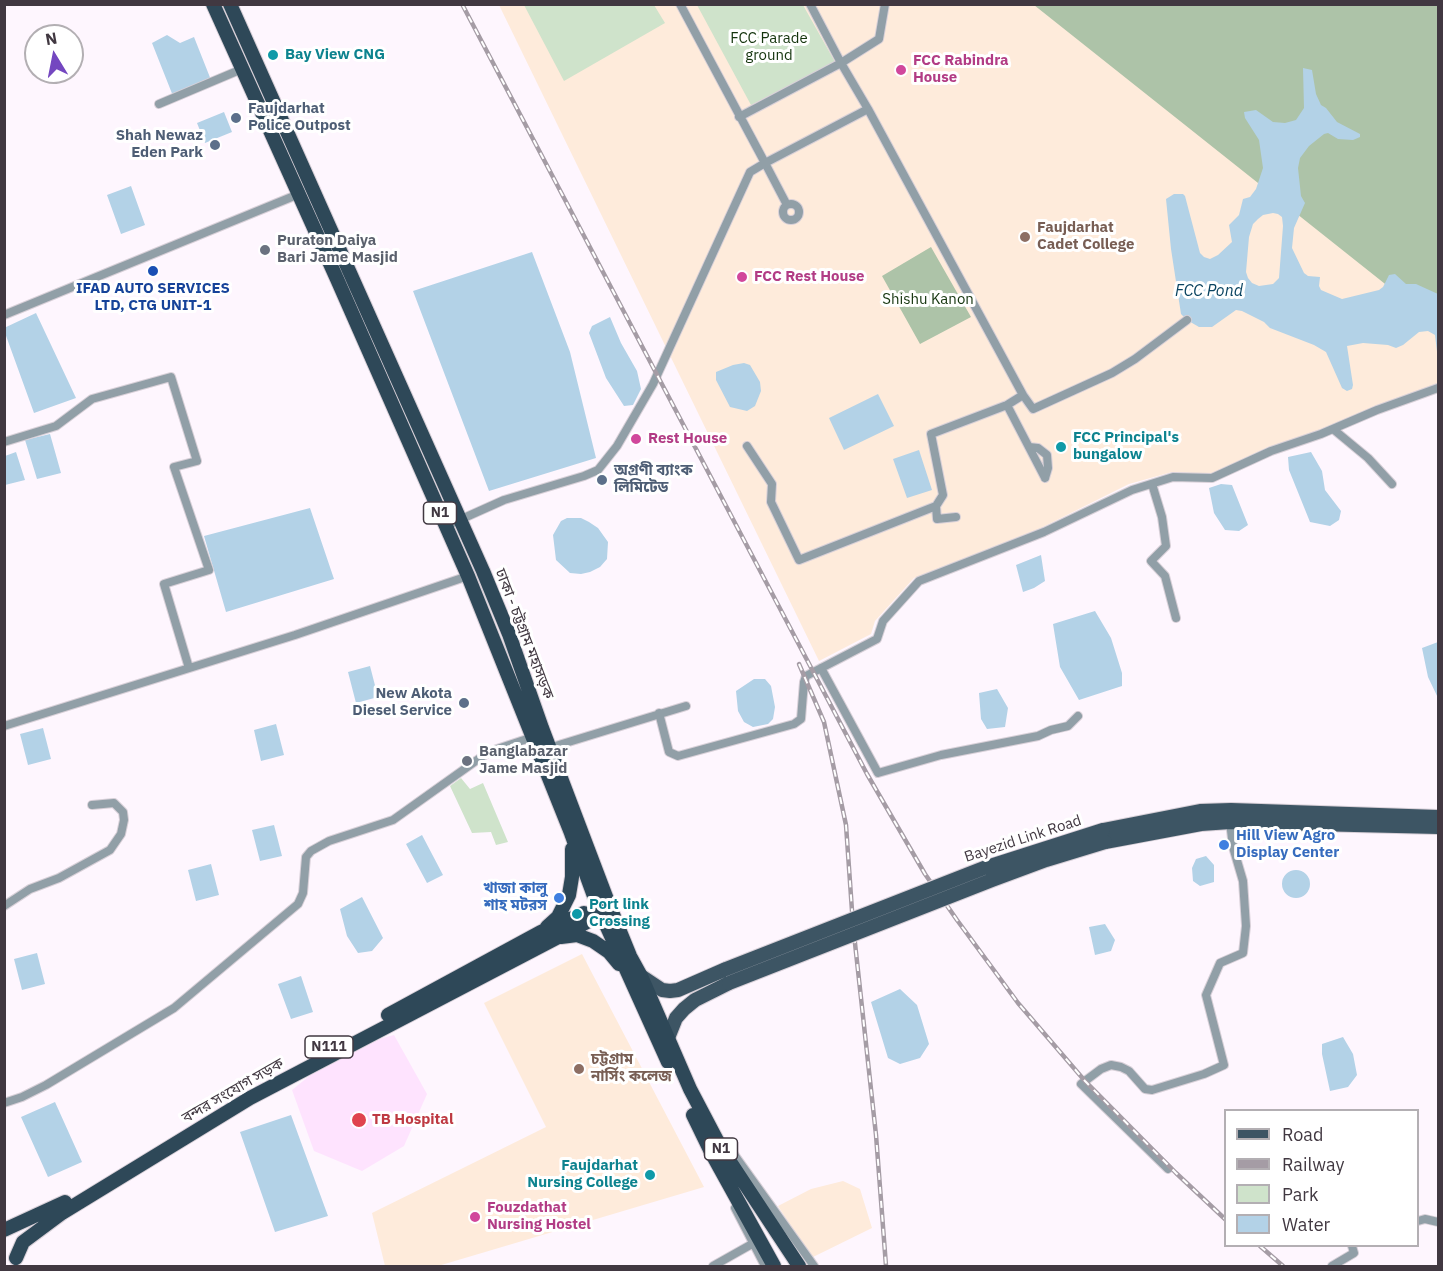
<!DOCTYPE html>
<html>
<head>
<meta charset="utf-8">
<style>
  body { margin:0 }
  #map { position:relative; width:1443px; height:1271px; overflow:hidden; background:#fef6fe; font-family:"IBM Plex Sans",sans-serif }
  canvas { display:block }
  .frame { position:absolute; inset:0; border:6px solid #413841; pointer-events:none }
  .legend { position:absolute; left:1224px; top:1109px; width:195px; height:138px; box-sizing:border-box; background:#fff; border:2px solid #b3afb3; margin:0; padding:8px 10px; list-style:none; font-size:18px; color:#413841 }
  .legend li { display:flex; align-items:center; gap:12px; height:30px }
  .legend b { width:30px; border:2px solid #b3afb3 }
  .north { position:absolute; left:24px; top:24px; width:60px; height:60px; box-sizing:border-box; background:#fff; border:2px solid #b3afb3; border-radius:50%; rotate:350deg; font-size:16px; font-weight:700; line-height:24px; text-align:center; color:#413841 }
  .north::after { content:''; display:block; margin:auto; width:21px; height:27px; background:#7447c0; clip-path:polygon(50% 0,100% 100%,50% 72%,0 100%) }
</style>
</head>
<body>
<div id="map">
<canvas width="1443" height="1271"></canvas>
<div class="frame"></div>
<ul class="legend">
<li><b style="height:8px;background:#3d5564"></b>Road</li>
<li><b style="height:8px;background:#a59ca5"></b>Railway</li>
<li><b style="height:16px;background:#cfe3cb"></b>Park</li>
<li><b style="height:16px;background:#b3d2e7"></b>Water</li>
</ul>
<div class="north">N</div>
</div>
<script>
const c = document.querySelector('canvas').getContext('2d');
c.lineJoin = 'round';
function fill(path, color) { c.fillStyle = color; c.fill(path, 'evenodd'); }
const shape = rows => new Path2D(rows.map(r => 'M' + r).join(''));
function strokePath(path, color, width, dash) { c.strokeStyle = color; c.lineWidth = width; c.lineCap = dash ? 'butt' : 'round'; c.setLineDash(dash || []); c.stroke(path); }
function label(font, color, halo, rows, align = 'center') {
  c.font = font + ' "IBM Plex Sans","Noto Sans Bengali",sans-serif'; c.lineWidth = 6; c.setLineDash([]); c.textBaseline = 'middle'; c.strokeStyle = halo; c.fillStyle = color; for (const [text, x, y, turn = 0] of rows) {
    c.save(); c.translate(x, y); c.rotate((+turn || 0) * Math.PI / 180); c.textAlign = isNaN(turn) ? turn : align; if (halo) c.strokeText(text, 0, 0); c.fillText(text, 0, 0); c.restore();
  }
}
const built = shape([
  [394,1035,427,1094,404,1146,362,1171,314,1151,292,1090,324,1064,367,1042]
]);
const education = shape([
  [499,5,1350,5,1438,89,1438,384,1374,408,1320,431,1268,447,1211,474,1172,472,1129,484,1041,528,914,578,875,621,871,634,819,661],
  [582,954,704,1187,438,1266,385,1266,372,1213,546,1127,484,1003],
  [843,1181,860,1189,872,1228,811,1258,778,1206,811,1189]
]);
const green = shape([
  [524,5,654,5,665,23,564,81],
  [697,5,803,5,835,62,751,105],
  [461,778,470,789,483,783,508,842,496,845,491,832,472,833,450,786]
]);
const forest = shape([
  [1034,5,1438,5,1438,326],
  [931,247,971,317,920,344,882,276]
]);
const water = shape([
  [167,35,180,43,194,37,211,80,173,96,152,43],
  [1303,68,1312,70,1316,94,1321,105,1326,108,1337,122,1360,134,1360,137,1353,140,1338,139,1328,133,1324,134,1309,146,1300,158,1298,168,1301,196,1305,203,1294,228,1292,248,1304,273,1308,276,1320,277,1319,286,1321,290,1342,299,1379,290,1383,287,1389,275,1395,274,1406,284,1416,284,1438,294,1438,360,1435,335,1428,331,1419,332,1403,345,1396,348,1388,345,1363,343,1347,346,1353,385,1352,389,1347,391,1342,388,1326,352,1314,345,1270,328,1264,322,1242,311,1236,310,1212,327,1199,327,1187,320,1181,314,1171,249,1166,199,1174,194,1183,194,1185,196,1200,253,1204,257,1210,259,1218,255,1232,242,1229,225,1239,215,1243,199,1250,197,1256,189,1263,168,1259,140,1245,118,1244,112,1256,110,1273,122,1285,123,1296,120,1304,108],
  [1273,213,1278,214,1282,217,1283,226,1279,278,1273,284,1259,286,1252,283,1248,278,1246,272,1249,237,1253,224,1258,219,1263,215],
  [224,112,232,132,205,143,197,123],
  [131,186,145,225,121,234,107,195],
  [532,252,570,352,596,458,489,491,413,291],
  [36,313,76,398,34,413,5,333,4,328],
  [610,317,621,343,637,371,641,389,633,405,624,406,606,378,589,333,592,326],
  [744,363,750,365,760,382,761,391,755,406,747,411,730,407,716,380,716,372,733,365],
  [878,394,894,426,844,450,829,418],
  [50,434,61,473,37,479,25,440],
  [919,450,932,490,907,498,893,459],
  [16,452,25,480,5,485,5,456],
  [1311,452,1322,471,1325,490,1341,511,1339,520,1330,526,1310,522,1289,470,1288,457],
  [1221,484,1232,485,1248,525,1239,531,1225,530,1214,513,1209,488],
  [310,508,334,579,226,612,204,536],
  [567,518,581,518,589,522,598,528,608,542,607,559,600,567,590,572,581,574,570,573,556,560,553,535,561,521],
  [1041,555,1045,581,1034,588,1023,592,1016,565],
  [1095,611,1111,638,1122,673,1122,686,1079,700,1060,667,1053,624],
  [1438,642,1438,698,1428,677,1422,648],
  [370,666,378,697,356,703,348,672],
  [754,679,765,679,771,686,775,707,773,719,768,724,753,727,744,722,738,711,736,691],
  [997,689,1008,708,1005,727,987,729,981,719,979,693],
  [276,724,284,755,261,761,254,730],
  [43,728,51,759,28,765,20,734],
  [274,825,282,856,260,861,252,830],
  [422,835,443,875,427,883,406,844],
  [1206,856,1214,865,1214,882,1200,886,1193,881,1192,868,1196,859],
  [211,864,219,895,196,901,188,870],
  '1282 884a14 14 0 1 1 28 0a14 14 0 1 1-28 0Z',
  [362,897,383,938,372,951,358,953,347,936,340,909],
  [1105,924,1115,940,1111,951,1095,955,1089,927],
  [37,953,45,984,22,990,14,959],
  [301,976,313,1012,291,1019,278,984],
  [900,989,917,1005,929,1044,920,1058,900,1064,888,1058,871,1002],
  [1343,1037,1353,1054,1357,1075,1348,1087,1330,1091,1322,1054,1322,1044],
  [55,1102,82,1162,48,1177,21,1117],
  [291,1115,328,1216,275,1232,240,1132]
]);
const minor = shape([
  [810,4,841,63,879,39,885,4],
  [159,104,242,69],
  [739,117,841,63,868,109,765,163,787,205],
  '783 212a8 8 0 1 1 16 0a8 8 0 1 1-16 0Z',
  [4,315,299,194],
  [1023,395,1033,409,1112,373,1135,359,1187,320],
  [1007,405,1045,478],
  [1333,429,1368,458,1392,484],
  [4,442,56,426,92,399,171,377,197,461,174,467,209,570,164,584,189,668],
  [747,446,772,484,771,502,799,560,936,506,943,495,931,434,1007,405,1023,395,868,109],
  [1029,447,1038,448,1047,455,1048,468,1045,478],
  [1152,484,1162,517,1166,546,1151,561,1165,576,1176,618],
  [936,506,937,519,956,517],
  [446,526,504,500,584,476,598,470,617,446,653,384,750,172,765,163,680,4],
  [821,668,878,773,941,755,1038,736,1051,730,1068,726,1078,716],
  [659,713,669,752,678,756,794,724,801,719,804,682,806,676,877,639,883,621,919,581,1044,532,1132,490,1173,477,1212,478,1271,451,1321,434,1377,410,1438,388],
  [4,726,295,635,468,576],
  [549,748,686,706],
  [4,906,30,889,59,878,110,850,121,834,124,820,123,812,114,803,92,805],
  [4,1103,22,1097,46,1085,174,1008,298,904,303,893,306,857,311,851,329,841,393,820,480,758,491,751,533,737],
  [721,1148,728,1146,814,1266],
  [1168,1169,1081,1084,1101,1069,1111,1065,1121,1067,1129,1071,1145,1089,1152,1090,1204,1074,1224,1065,1206,995,1220,963,1243,953,1246,926,1243,881,1233,847,1230,822],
  [735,1208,765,1266],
  [1418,1221,1425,1219,1438,1222],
  [713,1266,752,1244],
  [1332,1266,1354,1253,1352,1246]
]);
const primary = shape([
  [1103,830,1200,811,1231,810,1438,817],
  [1105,842,1201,824,1230,822,1438,827],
  [641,976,662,990,670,991,678,990,726,969],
  [668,1038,676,1018,684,1009,695,1000,729,983]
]);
const trunk = shape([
  [213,4,337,279,468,576,571,833,598,907,668,1062],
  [230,4,483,571,509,634,542,728,608,902,630,956,641,976,690,1089,721,1148,799,1266],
  [547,927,558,917,569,895,572,877,572,849],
  [561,937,577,935,593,941,609,952,619,964],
  [388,1015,541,932,584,913],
  [693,1115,711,1152,774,1266],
  [4,1230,65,1202],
  [16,1258,23,1242,62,1213,250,1098,608,911]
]);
const rail = shape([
  [462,4,867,774,925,874,957,920,1018,1003,1085,1081,1176,1173,1226,1220],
  [799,664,824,722,846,825,853,925,876,1135,886,1266],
  [1260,1246,1283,1266]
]);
const primaryBridge = shape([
  [726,969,984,868,1103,830],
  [729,983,992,880,1046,860,1105,842]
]);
const markers = [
  [273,55,6,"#0f9aa8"],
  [901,70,6,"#d1479c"],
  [236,118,6,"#5c6f8a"],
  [215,145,6,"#5c6f8a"],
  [1025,237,6,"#8d6e63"],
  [265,250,6,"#6b7280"],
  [153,271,6,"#1a4fb4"],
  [742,277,6,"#d1479c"],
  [636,439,6,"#d1479c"],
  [1061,447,6,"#0f9aa8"],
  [602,480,6,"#5c6f8a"],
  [464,703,6,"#5c6f8a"],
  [467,761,6,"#6b7280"],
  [1224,845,6,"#3f7fe0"],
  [559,898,6,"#3f7fe0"],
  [577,914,6,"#0f9aa8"],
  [579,1069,6,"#8d6e63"],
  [359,1120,8,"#e0444e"],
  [650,1175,6,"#0f9aa8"],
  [475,1217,6,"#d1479c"]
];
const shields = [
  [440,513,33],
  [329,1047,48],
  [721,1149,33]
];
const shieldNames = [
  ["N1",440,513],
  ["N111",329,1047],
  ["N1",721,1149]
];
const parkNames = [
  ["FCC Parade",769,39],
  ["ground",769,56],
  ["Shishu Kanon",928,300]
];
const cultureNames = [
  ["Bay View CNG",285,55],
  ["FCC Principal's",1073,438],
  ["bungalow",1073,455],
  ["Port link",589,905],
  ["Crossing",589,922],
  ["Faujdarhat",638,1166,"right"],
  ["Nursing College",638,1183,"right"]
];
const hotelNames = [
  ["FCC Rabindra",913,61],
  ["House",913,78],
  ["FCC Rest House",754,277],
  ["Rest House",648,439],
  ["Fouzdathat",487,1208],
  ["Nursing Hostel",487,1225]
];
const serviceNames = [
  ["Faujdarhat",248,109],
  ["Police Outpost",248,126],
  ["Shah Newaz",203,136,"right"],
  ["Eden Park",203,153,"right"],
  ["অগ্রণী ব্যাংক",614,471],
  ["লিমিটেড",614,488],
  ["New Akota",452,694,"right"],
  ["Diesel Service",452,711,"right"]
];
const educationNames = [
  ["Faujdarhat",1037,228],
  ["Cadet College",1037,245],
  ["চট্টগ্রাম",591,1060],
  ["নার্সিং কলেজ",591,1077]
];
const worshipNames = [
  ["Puraton Daiya",277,241],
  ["Bari Jame Masjid",277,258],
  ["Banglabazar",479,752],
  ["Jame Masjid",479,769]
];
const transitNames = [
  ["IFAD AUTO SERVICES",153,289],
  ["LTD, CTG UNIT-1",153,306]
];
const streetNames = [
  ["ঢাকা - চট্টগ্রাম মহাসড়ক",524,634,69],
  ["Bayezid Link Road",1023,839,-18],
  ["বন্দর সংযোগ সড়ক",233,1091,-30]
];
const shopNames = [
  ["Hill View Agro",1236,836],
  ["Display Center",1236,853],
  ["খাজা কালু",547,889,"right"],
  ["শাহ মটরস",547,906,"right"]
];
const healthNames = [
  ["TB Hospital",372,1120]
];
const waterNames = [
  ["FCC Pond",1209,291]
];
fill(built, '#fee3fe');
fill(education, '#feebdb');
fill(green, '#cfe3cb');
fill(forest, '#adc3a8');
fill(water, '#b3d2e7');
strokePath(minor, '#d8d0d8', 10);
strokePath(primary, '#d8d0d8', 16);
strokePath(trunk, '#d8d0d8', 16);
strokePath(minor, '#919fa7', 8);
strokePath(primary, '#3d5564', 14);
strokePath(trunk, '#2e4858', 14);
strokePath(rail, '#a59ca5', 4.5);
strokePath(rail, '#fff', 2, [7]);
strokePath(primaryBridge, '#d8d0d8', 16, []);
strokePath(primaryBridge, '#3d5564', 14);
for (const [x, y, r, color] of markers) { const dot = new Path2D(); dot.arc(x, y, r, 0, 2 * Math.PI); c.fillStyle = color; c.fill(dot); strokePath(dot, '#fff', 2); }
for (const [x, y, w] of shields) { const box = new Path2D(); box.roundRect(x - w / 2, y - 11, w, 22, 4.5); c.fillStyle = '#fff'; c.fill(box); strokePath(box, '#413841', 1.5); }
label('bold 14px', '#413841', null, shieldNames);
label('15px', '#14340d', '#fff', parkNames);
label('bold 15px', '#0d838f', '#fff', cultureNames, 'left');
label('bold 15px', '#b23c85', '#fff', hotelNames, 'left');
label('bold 15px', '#4e5e75', '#fff', serviceNames, 'left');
label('bold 15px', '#785e54', '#fff', educationNames, 'left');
label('bold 15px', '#5b616d', '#fff', worshipNames, 'left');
label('bold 15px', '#164399', '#fff', transitNames);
label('15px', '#413841', '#fff', streetNames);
label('bold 15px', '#366cbe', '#fff', shopNames, 'left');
label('bold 15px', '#be3a42', '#fff', healthNames, 'left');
label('italic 16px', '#094360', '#fff', waterNames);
</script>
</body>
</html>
